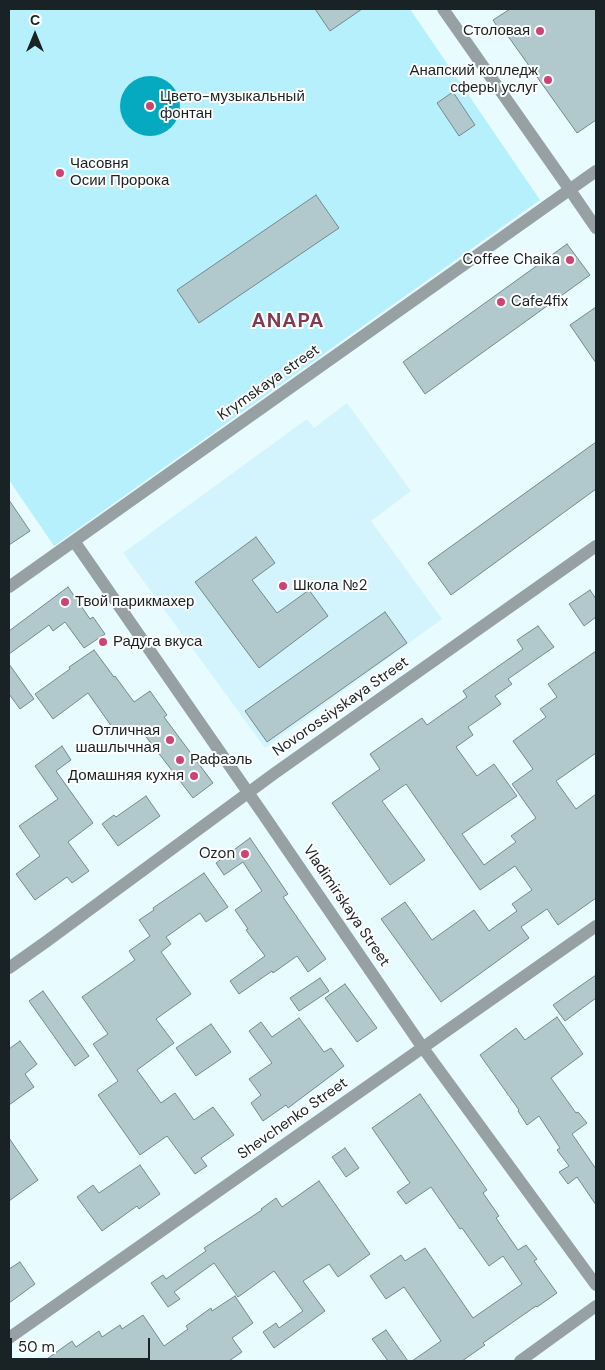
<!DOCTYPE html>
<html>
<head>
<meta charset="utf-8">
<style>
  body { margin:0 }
  #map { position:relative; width:605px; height:1370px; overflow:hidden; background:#e8fbff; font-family:"DM Sans",sans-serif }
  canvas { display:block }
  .frame { position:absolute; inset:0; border:10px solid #192224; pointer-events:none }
  .north { position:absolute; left:10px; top:10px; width:50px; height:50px; -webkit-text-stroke:4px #fff; paint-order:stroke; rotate:0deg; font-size:14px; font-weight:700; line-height:20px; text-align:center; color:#192224 }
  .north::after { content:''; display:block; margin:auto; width:18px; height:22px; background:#192224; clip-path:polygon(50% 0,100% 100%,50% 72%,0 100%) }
  .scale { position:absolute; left:10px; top:1338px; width:140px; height:22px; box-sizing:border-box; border:2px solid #192224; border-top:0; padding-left:6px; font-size:15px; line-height:18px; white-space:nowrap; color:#192224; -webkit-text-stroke:4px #fff; paint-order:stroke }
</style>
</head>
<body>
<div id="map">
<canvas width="605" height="1370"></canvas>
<div class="frame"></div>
<div class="north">С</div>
<div class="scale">50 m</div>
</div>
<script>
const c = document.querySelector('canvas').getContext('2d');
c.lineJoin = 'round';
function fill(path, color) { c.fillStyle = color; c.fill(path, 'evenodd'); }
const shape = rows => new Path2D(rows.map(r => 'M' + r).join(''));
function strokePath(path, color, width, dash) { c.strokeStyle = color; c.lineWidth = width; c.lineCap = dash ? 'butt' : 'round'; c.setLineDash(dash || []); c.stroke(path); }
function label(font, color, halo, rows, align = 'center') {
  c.font = font + ' "DM Sans",sans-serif'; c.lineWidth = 4; c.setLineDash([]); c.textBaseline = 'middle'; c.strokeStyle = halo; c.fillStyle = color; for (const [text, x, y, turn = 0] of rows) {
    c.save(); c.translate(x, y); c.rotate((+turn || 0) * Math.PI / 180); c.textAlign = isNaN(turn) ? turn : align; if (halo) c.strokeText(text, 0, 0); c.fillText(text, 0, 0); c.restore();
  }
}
const built = shape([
  [347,403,411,491,371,521,442,619,265,748,123,553,307,419,314,428]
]);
const green = shape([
  [9,9,410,9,540,200,54,546,9,480]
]);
const water = shape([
  '120 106a30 30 0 1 1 60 0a30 30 0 1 1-60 0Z'
]);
const building = shape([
  [315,9,362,9,330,31,315,9],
  [510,9,596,9,596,120,577,133,505,32,502,34,493,20,510,9],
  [453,92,475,125,459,136,437,103,453,92],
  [316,195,339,228,199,323,177,290,316,195],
  [567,244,590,275,425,394,403,362,567,244],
  [596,307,596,363,570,325,596,307],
  [596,442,596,489,451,595,428,563,596,442],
  [9,500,30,531,9,545,9,500],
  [256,537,275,563,252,580,277,613,309,590,328,616,259,668,195,582,256,537],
  [68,587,90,619,93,617,105,634,84,648,65,622,53,631,49,625,9,654,9,631,68,587],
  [590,590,596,599,596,617,584,626,569,604,590,590],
  [385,612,407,643,267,742,245,711,385,612],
  [538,626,554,647,508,679,512,684,495,696,501,704,468,727,473,735,456,747,477,776,494,764,517,796,462,834,484,865,516,842,511,836,536,818,512,784,533,769,513,741,546,717,540,709,557,697,548,684,596,651,596,753,556,781,576,809,596,794,596,898,558,925,547,909,521,927,529,938,441,1002,381,919,405,902,432,940,474,910,489,931,517,911,512,904,532,890,515,866,480,890,406,784,382,801,425,860,390,885,332,803,380,769,370,754,422,718,427,725,467,697,463,691,523,649,517,640,538,626],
  [94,650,114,677,115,676,134,702,150,691,167,715,164,717,213,783,193,798,137,725,119,737,88,693,53,719,35,694,70,669,69,667,94,650],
  [9,664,34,699,20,709,9,694,9,664],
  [62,746,71,760,56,771,93,823,68,842,89,871,72,883,67,877,35,900,16,874,40,856,19,826,58,799,35,766,62,746],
  [146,796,160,816,118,846,102,824,114,815,116,817,146,796],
  [250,838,288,894,283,897,326,959,308,972,297,956,273,973,272,971,239,994,230,981,265,956,246,930,248,929,235,910,262,891,243,862,224,875,216,863,250,838],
  [204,873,228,907,206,922,200,913,166,937,171,944,161,952,191,994,156,1019,174,1043,137,1070,161,1103,175,1093,194,1120,213,1107,234,1135,201,1158,207,1166,195,1174,167,1136,140,1155,98,1095,118,1081,93,1044,108,1034,82,997,135,960,129,951,150,936,139,920,154,910,153,908,204,873],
  [596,975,596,998,565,1021,553,1005,596,975],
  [320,978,329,991,299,1011,290,998,320,978],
  [345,984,377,1028,357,1042,325,998,345,984],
  [43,991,89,1056,75,1066,29,1001,43,991],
  [557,1017,583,1054,551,1078,576,1113,578,1112,587,1123,572,1134,596,1169,596,1205,577,1177,568,1184,559,1172,569,1166,557,1150,560,1148,539,1116,527,1125,518,1111,519,1110,480,1055,516,1028,525,1040,557,1017],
  [299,1018,324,1052,331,1048,344,1066,288,1108,286,1105,263,1121,251,1103,261,1095,249,1079,272,1063,249,1031,261,1022,272,1037,299,1018],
  [211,1024,231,1052,196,1076,176,1048,211,1024],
  [20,1041,37,1064,25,1074,34,1087,9,1105,9,1049,20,1041],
  [420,1094,487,1190,483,1193,499,1216,496,1218,518,1250,526,1245,537,1259,534,1261,557,1293,537,1307,536,1306,483,1343,485,1345,462,1361,412,1361,441,1341,404,1287,386,1299,370,1276,401,1255,405,1261,425,1248,473,1318,522,1284,503,1256,489,1266,462,1228,460,1229,431,1187,406,1204,397,1192,410,1183,372,1128,420,1094],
  [9,1138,38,1180,9,1201,9,1138],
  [345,1148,359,1168,346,1177,332,1157,345,1148],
  [140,1165,160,1194,139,1209,137,1206,102,1231,77,1197,93,1185,99,1193,140,1165],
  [319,1181,370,1254,338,1277,329,1264,303,1281,325,1311,274,1348,263,1332,276,1323,279,1328,303,1311,274,1271,238,1297,214,1263,174,1292,180,1299,168,1307,151,1283,163,1275,166,1279,206,1251,204,1248,262,1210,261,1209,276,1198,282,1207,319,1181],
  [20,1262,35,1284,9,1303,9,1269,20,1262],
  [235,1296,253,1323,232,1338,242,1352,229,1361,44,1361,72,1341,76,1347,99,1331,102,1337,120,1325,122,1329,143,1315,164,1346,188,1329,186,1326,211,1308,212,1311,235,1296],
  [386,1330,408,1361,388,1361,372,1339,386,1330]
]);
const minor = shape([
  [443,9,570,190],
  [9,968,47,941,275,773,596,546]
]);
const tertiary = shape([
  [570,190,596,228],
  [74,541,263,814,423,1048,596,1285],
  [9,587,596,171],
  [9,1338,596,926],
  [520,1361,596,1306]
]);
const markers = [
  [540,31,5,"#ce4275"],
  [548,80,5,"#ce4275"],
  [150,106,5,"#ce4275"],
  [60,173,5,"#ce4275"],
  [570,260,5,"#ce4275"],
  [501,302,5,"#ce4275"],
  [283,586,5,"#ce4275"],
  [65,602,5,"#ce4275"],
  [103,642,5,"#ce4275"],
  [170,740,5,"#ce4275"],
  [180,760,5,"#ce4275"],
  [194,776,5,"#ce4275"],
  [245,854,5,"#ce4275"]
];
const poiNames = [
  ["Столовая",530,31,"right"],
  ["Анапский колледж",538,71,"right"],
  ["сферы услуг",538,88,"right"],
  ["Цвето-музыкальный",160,97],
  ["фонтан",160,114],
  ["Часовня",70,164],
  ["Осии Пророка",70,181],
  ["Coffee Chaika",560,260,"right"],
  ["Cafe4fix",511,302],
  ["Школа №2",293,586],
  ["Твой парикмахер",75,602],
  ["Радуга вкуса",113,642],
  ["Отличная",160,731,"right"],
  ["шашлычная",160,748,"right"],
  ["Рафаэль",190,760],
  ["Домашняя кухня",184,776,"right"],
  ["Ozon",235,854,"right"]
];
const streetNames = [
  ["Krymskaya street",269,383,-35],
  ["Novorossiyskaya Street",341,707,-35],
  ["Vladimirskaya Street",346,906,56],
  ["Shevchenko Street",293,1119,-35]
];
const districtNames = [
  ["ANAPA",288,322]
];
fill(built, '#d3f4fc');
fill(green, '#b6f0fc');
fill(water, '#05aac1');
fill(building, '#b1c8cd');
strokePath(building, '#748a8e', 1);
strokePath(minor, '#97a1a3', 12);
strokePath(tertiary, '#97a1a3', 12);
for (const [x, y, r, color] of markers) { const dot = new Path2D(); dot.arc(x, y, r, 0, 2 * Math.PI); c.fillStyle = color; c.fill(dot); strokePath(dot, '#fff', 2); }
label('15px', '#192224', '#fff', poiNames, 'left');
label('15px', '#192224', '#fff', streetNames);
c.letterSpacing = '1px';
label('bold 20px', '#813b51', '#fff', districtNames);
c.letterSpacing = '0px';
</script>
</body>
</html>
